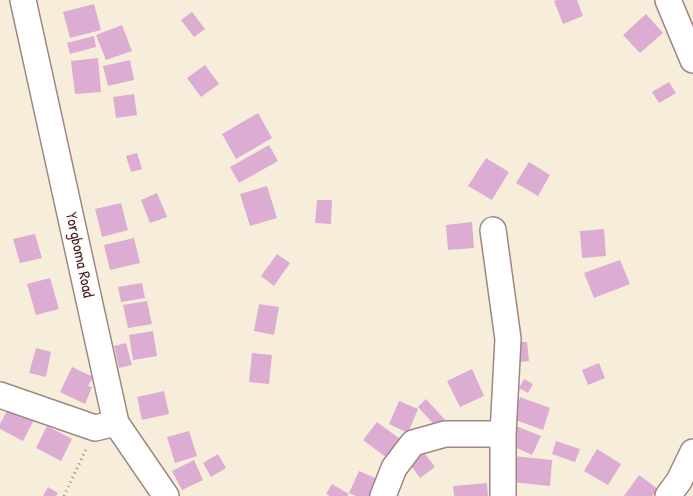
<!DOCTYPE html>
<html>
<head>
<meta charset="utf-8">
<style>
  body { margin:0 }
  canvas { display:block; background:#f6eedb }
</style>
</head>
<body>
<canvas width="693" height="496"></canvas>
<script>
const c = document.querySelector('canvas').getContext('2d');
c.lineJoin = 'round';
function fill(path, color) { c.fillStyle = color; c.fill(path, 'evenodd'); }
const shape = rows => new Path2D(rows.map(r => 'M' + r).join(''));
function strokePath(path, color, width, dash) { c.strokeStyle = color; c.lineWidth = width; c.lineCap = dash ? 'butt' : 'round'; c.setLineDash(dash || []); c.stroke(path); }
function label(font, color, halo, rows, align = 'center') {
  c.font = font + ' "Patrick Hand",sans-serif'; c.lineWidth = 4.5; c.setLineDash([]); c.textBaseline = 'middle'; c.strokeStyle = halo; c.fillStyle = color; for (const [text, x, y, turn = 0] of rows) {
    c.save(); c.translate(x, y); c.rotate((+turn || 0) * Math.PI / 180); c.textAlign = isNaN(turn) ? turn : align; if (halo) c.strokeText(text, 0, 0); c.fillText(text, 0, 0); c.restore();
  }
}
const building = shape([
  [557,0,577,0,583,16,563,24,554,1],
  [94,4,101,30,70,38,63,12],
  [192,12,205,29,194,37,181,20],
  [646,14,663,33,640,53,623,35],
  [122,25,132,51,106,60,96,35],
  [94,36,96,47,70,54,67,43],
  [98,58,101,92,75,94,71,61],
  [130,60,134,80,108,86,103,66],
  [205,65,219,84,201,97,187,78],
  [669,82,676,93,659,103,652,92],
  [134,94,137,115,116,118,113,97],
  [258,113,272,138,236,159,222,134],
  [269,145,278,161,239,183,230,167],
  [137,153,142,169,131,172,126,156],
  [486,158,509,172,492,200,468,186],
  [529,162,550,175,538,196,516,183],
  [267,186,277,218,250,226,240,194],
  [157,193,167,217,150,223,141,200],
  [317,200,332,200,331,224,315,223],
  [121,203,128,230,102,237,95,209],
  [472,222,474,248,448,250,446,225],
  [604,229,606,256,582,258,580,231],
  [35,234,42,258,20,263,13,239],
  [134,238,140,263,110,270,104,245],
  [277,254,290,263,274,286,261,276],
  [620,260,630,284,594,298,584,273],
  [50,278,59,309,36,315,27,284],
  [142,283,145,298,121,302,118,287],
  [147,301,152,324,128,328,123,305],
  [259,304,279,307,274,335,254,331],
  [153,331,157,356,133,360,129,335],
  [518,342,527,342,529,361,521,362],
  [126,343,132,365,119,368,114,346],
  [36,348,51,352,46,377,29,373],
  [252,353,272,355,269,384,249,382],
  [599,363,605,378,588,385,582,370],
  [72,367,93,377,88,386,92,387,85,404,60,392],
  [472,369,484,396,460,407,447,381],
  [524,379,533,384,528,393,519,388],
  [164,391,169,414,142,420,137,397],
  [520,397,550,408,543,430,513,419],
  [426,399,446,421,438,429,418,407],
  [399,401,418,409,408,433,389,424],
  [9,407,34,420,23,441,0,429,0,424],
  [377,422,400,439,387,458,363,440],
  [47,426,72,439,61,461,36,448],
  [516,426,541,436,532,455,508,444],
  [189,431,197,456,175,463,167,437],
  [556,441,580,449,575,462,552,454],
  [597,449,621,464,608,485,584,471],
  [422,450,435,467,420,478,407,460],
  [218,454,226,468,211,477,203,463],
  [513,456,552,460,550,486,511,482],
  [194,460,203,480,182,490,172,471],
  [359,471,384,482,378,496,356,496,349,493],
  [639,475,658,489,652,496,624,496],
  [487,483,488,496,454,496,453,486],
  [332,484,349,494,347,496,330,496,326,494],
  [48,487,58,493,56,496,43,496]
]);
const path = shape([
  [64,496,87,447]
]);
const minor = shape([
  [23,0,116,423,166,496],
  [668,0,693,60],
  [493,230,508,339,503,434,503,496],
  [0,395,95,428,116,423],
  [383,496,394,468,413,443,445,434,503,434],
  [668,496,679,481,693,452]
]);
const streetNames = [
  ["Yorgboma Road",79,255,78]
];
fill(building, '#dcacd3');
strokePath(minor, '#a08683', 28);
strokePath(path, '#a08683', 3, [1, 4]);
strokePath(minor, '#fff', 25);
label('16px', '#4a1f2b', '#fdfcf7', streetNames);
</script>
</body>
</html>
